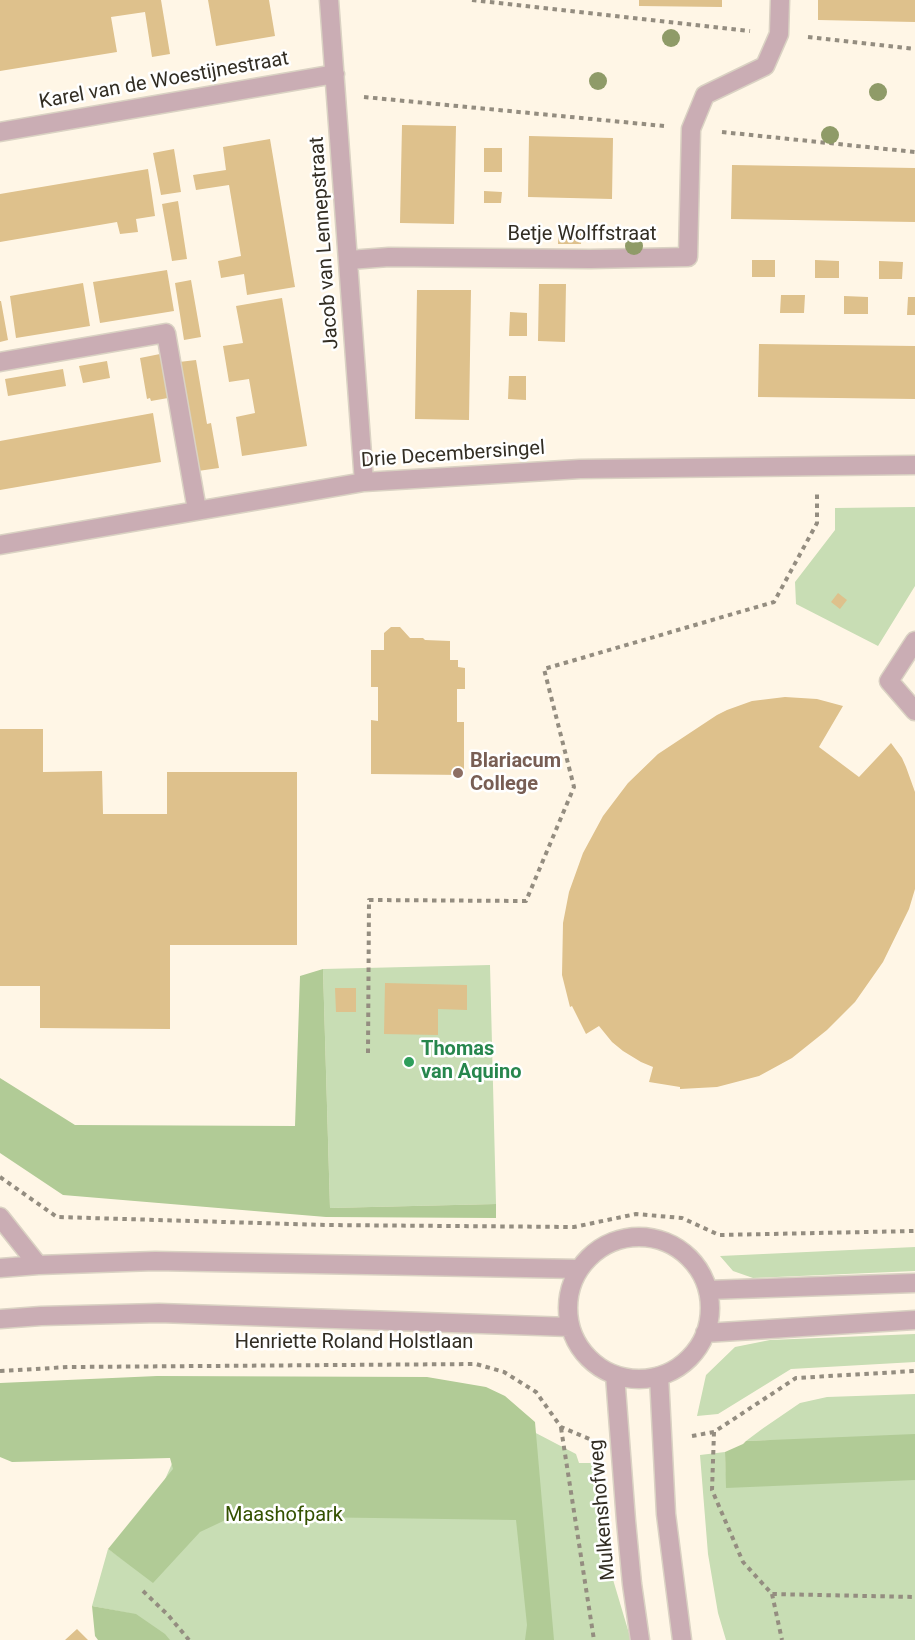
<!DOCTYPE html>
<html>
<head>
<meta charset="utf-8">
<style>
  body { margin:0 }
  canvas { display:block; background:#fff6e6 }
</style>
</head>
<body>
<canvas width="915" height="1640"></canvas>
<script>
const c = document.querySelector('canvas').getContext('2d');
c.lineJoin = 'round';
function fill(path, color) { c.fillStyle = color; c.fill(path, 'evenodd'); }
const shape = rows => new Path2D(rows.map(r => 'M' + r).join(''));
function strokePath(path, color, width, dash) { c.strokeStyle = color; c.lineWidth = width; c.lineCap = dash ? 'butt' : 'round'; c.setLineDash(dash || []); c.stroke(path); }
function label(font, color, halo, rows, align = 'center') {
  c.font = font + ' Roboto,sans-serif'; c.lineWidth = 5; c.setLineDash([]); c.textBaseline = 'middle'; c.strokeStyle = halo; c.fillStyle = color; for (const [text, x, y, turn = 0] of rows) {
    c.save(); c.translate(x, y); c.rotate((+turn || 0) * Math.PI / 180); c.textAlign = isNaN(turn) ? turn : align; if (halo) c.strokeText(text, 0, 0); c.fillText(text, 0, 0); c.restore();
  }
}
const green = shape([
  [915,507,915,586,878,646,796,604,795,582,835,530,835,508],
  [490,965,496,1204,330,1208,323,969],
  [915,1247,915,1271,753,1278,733,1271,720,1256],
  [915,1334,915,1362,791,1369,718,1414,697,1416,706,1375,735,1347,770,1340],
  [915,1394,915,1640,726,1640,718,1613,708,1554,700,1455,725,1452,726,1475,773,1440,746,1441,762,1429,800,1403,827,1397],
  [467,1397,576,1454,579,1463,597,1463,603,1546,631,1640,130,1640,128,1613,92,1606,108,1549,128,1563,182,1441]
]);
const forest = shape([
  [323,969,330,1208,496,1204,496,1218,326,1217,63,1195,0,1153,0,1078,75,1125,295,1126,300,976],
  [157,1376,427,1377,486,1387,505,1396,535,1422,554,1640,525,1640,527,1625,516,1520,234,1516,200,1532,153,1583,108,1549,173,1469,170,1458,12,1462,0,1457,0,1383],
  [915,1434,915,1480,726,1488,725,1452,743,1444,746,1441],
  [92,1606,136,1614,165,1634,170,1640,98,1640,95,1636]
]);
const building = shape([
  [0,0,161,0,170,54,152,57,145,12,111,17,117,52,0,71],
  [208,0,269,0,275,36,216,46],
  [639,0,722,0,722,7,639,6],
  [818,0,915,0,915,22,818,20],
  [402,125,456,126,454,224,400,223],
  [529,136,613,138,612,199,528,197],
  [270,139,295,287,247,295,244,274,221,278,218,261,241,256,229,185,196,190,193,175,226,170,223,147],
  [484,148,502,148,502,172,484,172],
  [174,149,181,192,161,195,153,153],
  [732,165,915,168,915,222,731,219],
  [148,169,155,216,136,219,138,232,120,234,117,222,0,242,0,194],
  [484,191,502,192,501,203,484,203],
  [178,201,187,259,172,261,162,204],
  [559,226,582,227,581,244,558,244],
  [752,260,775,260,775,277,752,277],
  [815,260,839,261,839,278,815,278],
  [879,261,903,262,902,279,879,279],
  [167,270,174,311,100,323,93,282],
  [191,280,201,337,184,340,175,283],
  [83,283,90,326,16,338,10,296],
  [539,284,566,284,565,342,538,341],
  [417,290,471,290,469,420,415,419],
  [781,295,805,295,804,313,780,313],
  [844,296,868,297,868,314,844,314],
  [908,297,915,297,915,315,907,315],
  [282,298,307,446,242,456,236,417,255,413,249,379,229,382,223,346,243,343,236,306],
  [0,301,1,301,8,340,0,342],
  [510,312,527,313,527,336,509,336],
  [759,344,915,346,915,399,758,397],
  [160,354,168,398,151,401,150,398,147,399,140,358],
  [196,360,207,424,211,423,219,468,198,471,179,362],
  [107,361,110,378,83,383,79,366],
  [63,369,66,386,8,396,5,379],
  [509,376,526,376,526,400,508,399],
  [153,413,161,462,0,490,0,441],
  [838,593,847,600,840,609,831,602],
  [391,627,400,627,410,638,423,638,425,640,450,641,450,660,458,660,458,667,465,668,465,689,457,689,457,722,464,722,464,775,371,774,371,720,378,721,378,687,371,687,371,650,384,650,384,633],
  [785,697,817,699,843,706,819,747,859,777,891,743,902,758,906,767,915,792,915,889,909,909,883,962,855,1002,827,1030,792,1058,759,1076,717,1087,680,1089,680,1087,649,1082,653,1067,641,1062,623,1051,612,1042,599,1026,586,1034,572,1006,570,1007,562,975,563,923,569,892,583,853,603,816,628,783,658,754,717,715,727,710,752,701],
  [0,729,43,729,43,772,102,771,103,814,167,814,167,772,297,772,297,945,170,945,170,1029,40,1028,40,986,0,986],
  [385,983,467,985,467,1010,438,1009,438,1035,384,1034],
  [335,988,356,988,356,1012,336,1012],
  [77,1629,88,1640,65,1640]
]);
const path = shape([
  [472,0,750,31],
  [808,37,915,49],
  [364,97,664,126],
  [722,132,915,152],
  [368,1053,369,900,526,901,574,787,544,669,774,602,817,523,817,494],
  [0,1177,57,1217,326,1225,574,1227,636,1214,682,1218,719,1235,915,1231],
  [0,1371,69,1367,476,1364,504,1372,536,1392,561,1427,592,1440],
  [561,1428,594,1640],
  [714,1432,712,1490,743,1562,772,1594,915,1597],
  [692,1436,714,1432,796,1378,915,1371],
  [143,1591,168,1615,189,1640],
  [772,1594,782,1640]
]);
const minor = shape([
  [329,0,364,482],
  [0,132,335,74],
  [349,260,389,257,590,259,688,257,691,129,705,95,765,66,779,34,780,0],
  [0,362,166,333,197,510],
  [0,545,364,482,580,469,915,465],
  [915,641,889,681,915,711],
  [0,1217,38,1265],
  '568 1308a71 71 0 1 1 142 0a71 71 0 1 1-142 0Z',
  [0,1268,38,1265,155,1261,579,1269],
  [708,1290,915,1283],
  [0,1319,41,1316,159,1313,570,1327],
  [705,1333,915,1320],
  [615,1375,626,1521,632,1584,640,1640],
  [659,1376,666,1514,682,1640]
]);
const trees = [
  [671,38],
  [598,81],
  [878,92],
  [830,135],
  [634,246]
];
const markers = [
  [458,773,6,"#8d6e63"],
  [409,1062,6,"#2e9e5b"]
];
const streetNames = [
  ["Karel van de Woestijnestraat",164,81,-10],
  ["Betje Wolffstraat",582,235],
  ["Jacob van Lennepstraat",325,243,-94],
  ["Drie Decembersingel",453,455,-4],
  ["Henriette Roland Holstlaan",354,1343],
  ["Mulkenshofweg",603,1510,-95]
];
const educationNames = [
  ["Blariacum",470,762],
  ["College",470,785]
];
const leisureNames = [
  ["Thomas",421,1050],
  ["van Aquino",421,1073]
];
const parkNames = [
  ["Maashofpark",284,1516]
];
fill(green, '#c8ddb4');
fill(forest, '#b1cb96');
fill(building, '#dec18c');
strokePath(minor, '#dad2c3', 21);
strokePath(path, '#948d80', 4, [4.5, 4.5]);
strokePath(minor, '#caadb4', 18);
c.fillStyle = '#8f9b68';
for (const [x, y] of trees) { c.beginPath(); c.arc(x, y, 9, 0, 2 * Math.PI); c.fill(); }
for (const [x, y, r, color] of markers) { const dot = new Path2D(); dot.arc(x, y, r, 0, 2 * Math.PI); c.fillStyle = color; c.fill(dot); strokePath(dot, '#fff', 2); }
label('20px', '#322d23', '#fff', streetNames);
label('bold 20px', '#785e54', '#fff', educationNames, 'left');
label('bold 20px', '#27864d', '#fff', leisureNames, 'left');
label('20px', '#345100', '#fff', parkNames);
</script>
</body>
</html>
